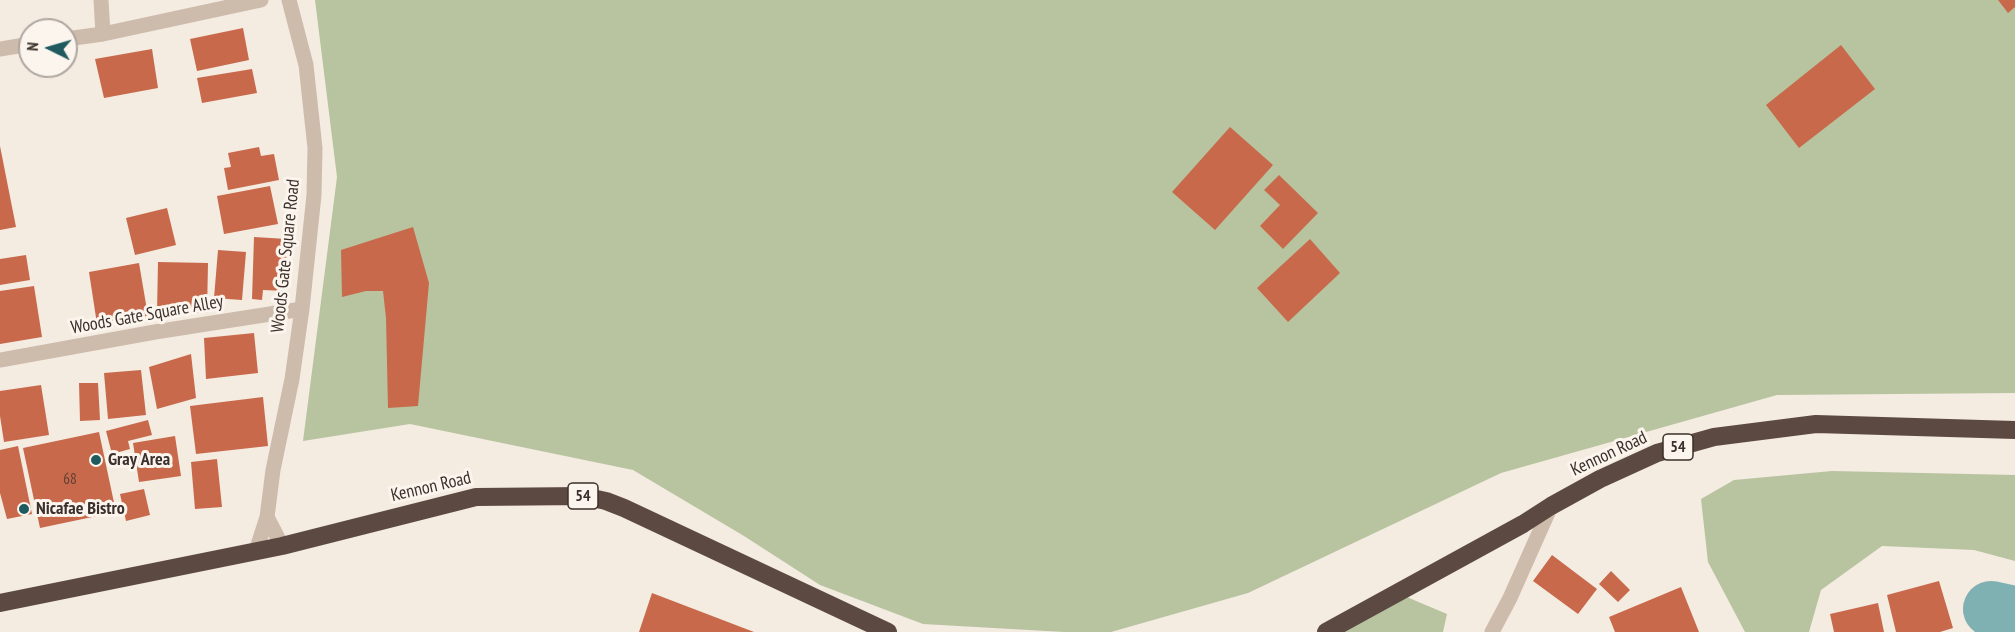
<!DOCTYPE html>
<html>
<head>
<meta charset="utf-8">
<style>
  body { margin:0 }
  #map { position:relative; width:2015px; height:632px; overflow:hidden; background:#f4ebe1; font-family:"PT Sans Narrow",sans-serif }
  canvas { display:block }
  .north { position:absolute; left:18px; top:18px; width:60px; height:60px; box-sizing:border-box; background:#fbf5ee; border:2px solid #aea6a0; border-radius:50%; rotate:275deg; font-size:16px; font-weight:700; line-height:24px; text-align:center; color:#3b302b }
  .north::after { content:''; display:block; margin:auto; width:21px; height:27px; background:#1f5a5e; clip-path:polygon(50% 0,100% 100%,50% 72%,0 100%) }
</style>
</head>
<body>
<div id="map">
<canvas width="2015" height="632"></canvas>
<div class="north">N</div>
</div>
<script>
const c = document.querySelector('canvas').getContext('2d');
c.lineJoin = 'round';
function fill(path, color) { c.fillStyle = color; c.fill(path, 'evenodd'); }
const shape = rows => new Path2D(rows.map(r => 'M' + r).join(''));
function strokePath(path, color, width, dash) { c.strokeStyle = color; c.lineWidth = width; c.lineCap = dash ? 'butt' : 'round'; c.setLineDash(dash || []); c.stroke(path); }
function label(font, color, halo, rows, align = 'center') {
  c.font = font + ' "PT Sans Narrow",sans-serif'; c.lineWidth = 6; c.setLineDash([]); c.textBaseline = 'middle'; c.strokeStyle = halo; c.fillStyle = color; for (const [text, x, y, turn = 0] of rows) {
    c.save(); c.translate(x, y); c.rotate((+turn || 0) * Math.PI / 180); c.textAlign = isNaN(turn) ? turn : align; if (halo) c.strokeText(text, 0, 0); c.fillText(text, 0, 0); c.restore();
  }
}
const green = shape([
  [315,0,2015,0,2015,393,1777,395,1501,473,1248,593,1111,632,1064,632,923,624,820,585,744,536,633,470,410,424,303,441,337,177],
  [1832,471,2015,475,2015,561,1974,550,1882,546,1821,590,1809,632,1745,632,1708,562,1701,499,1734,480],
  [1402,595,1447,614,1443,632,1326,632]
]);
const river = shape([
  [1991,609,2015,614]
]);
const building = shape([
  [1998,0,2015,0,2015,7,2008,13],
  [243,28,249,60,197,71,190,39],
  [1841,45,1875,89,1799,148,1766,105],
  [152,49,158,88,104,98,95,59],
  [252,69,257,93,202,103,197,78],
  [1230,127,1273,165,1215,230,1172,192],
  [0,146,16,227,0,230],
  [259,147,261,156,274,154,279,180,228,190,224,168,231,167,228,153],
  [1279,175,1318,213,1283,249,1260,226,1280,205,1264,190],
  [270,186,278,224,224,234,217,196],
  [167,208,176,245,135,255,126,218],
  [413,227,429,283,418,406,388,408,386,318,383,291,366,291,342,297,341,250],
  [254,237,287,239,285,291,263,290,262,300,252,299],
  [1310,239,1340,273,1288,322,1257,288],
  [218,250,246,252,242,300,214,298],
  [26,255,30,280,0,285,0,259],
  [158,262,208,263,207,313,157,312],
  [139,263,148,316,97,324,89,272],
  [34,286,42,337,0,344,0,291],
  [254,333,258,373,206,379,204,338],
  [191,354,196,398,157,409,149,367],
  [141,370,146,415,108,419,104,373],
  [79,383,98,383,100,420,80,421],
  [41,385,49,435,4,442,0,416,0,391],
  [263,397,268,446,196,454,190,406],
  [148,420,152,435,128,441,130,449,112,454,106,431],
  [99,432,116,512,40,528,23,448],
  [175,436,181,476,139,482,133,443],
  [18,446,32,514,7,519,0,493,0,450],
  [217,459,222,507,195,509,191,462],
  [144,489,150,515,126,521,120,494],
  [1552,555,1597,589,1578,614,1533,581],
  [1611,571,1630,590,1618,602,1599,584],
  [1939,581,1953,628,1940,632,1896,632,1887,595],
  [1681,587,1699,632,1615,632,1609,617],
  [652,593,754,632,639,632],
  [1878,603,1884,632,1834,632,1830,614]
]);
const street = shape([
  [101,0,103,34],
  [66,39,103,34,261,0],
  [0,49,30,44],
  [0,360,155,332,302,309],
  [267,517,282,546],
  [256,551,267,517,273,470,292,379,302,309,314,195,315,148,306,65,289,0],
  [1492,632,1510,598,1551,506]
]);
const highway = shape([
  [0,603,282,546,476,497,583,496,606,501,624,508,888,632],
  [1326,632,1523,524,1551,506,1600,479,1657,453,1714,437,1816,424,2015,430]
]);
const markers = [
  [96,460,6,"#1f5a5e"],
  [24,509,6,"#1f5a5e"]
];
const numberNames = [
  ["68",70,480]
];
const shields = [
  [1678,447,30],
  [583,496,30]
];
const shieldNames = [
  ["54",1678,447],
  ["54",583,496]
];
const streetNames = [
  ["Woods Gate Square Road",286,256,-84],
  ["Woods Gate Square Alley",147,315,-10],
  ["Kennon Road",1609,454,-25],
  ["Kennon Road",431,487,-13]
];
const poiNames = [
  ["Gray Area",108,460],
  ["Nicafae Bistro",36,509]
];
fill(green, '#b8c4a0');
strokePath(river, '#7fb0b2', 56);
fill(building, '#c8694b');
strokePath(street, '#cdbbac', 15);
strokePath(highway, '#5c4a42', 18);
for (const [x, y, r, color] of markers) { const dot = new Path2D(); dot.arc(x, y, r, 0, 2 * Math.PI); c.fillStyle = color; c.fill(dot); strokePath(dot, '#fbf5ee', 2); }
label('15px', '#5e3e33', null, numberNames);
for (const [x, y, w] of shields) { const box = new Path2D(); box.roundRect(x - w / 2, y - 13, w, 26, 4.5); c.fillStyle = '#fbf5ee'; c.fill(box); strokePath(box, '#3b302b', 1.5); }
label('bold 16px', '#3b302b', null, shieldNames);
label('18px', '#3b302b', '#fbf5ee', streetNames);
label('bold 18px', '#3b302b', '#fbf5ee', poiNames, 'left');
</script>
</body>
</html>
